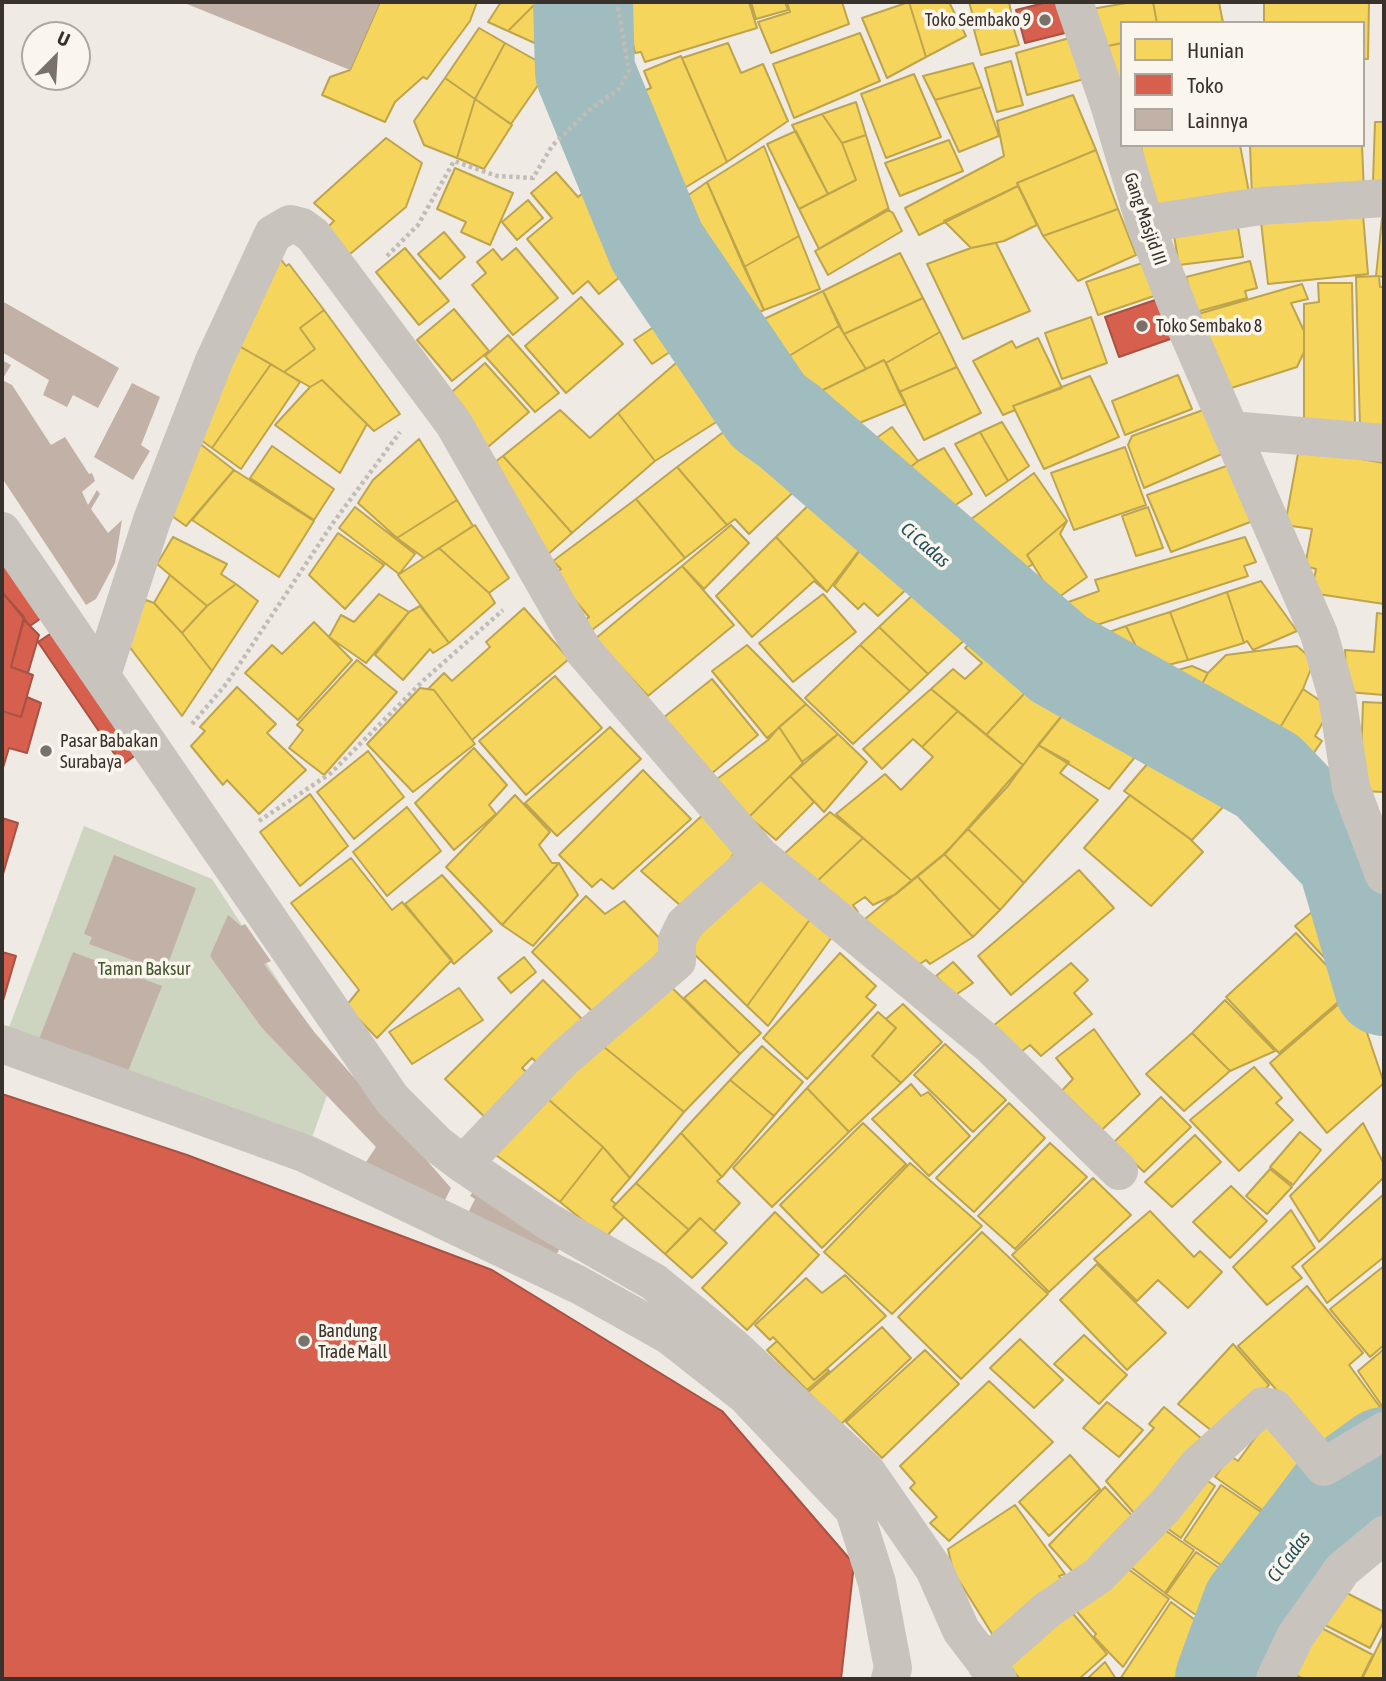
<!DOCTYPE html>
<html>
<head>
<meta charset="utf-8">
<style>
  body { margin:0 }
  #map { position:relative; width:1386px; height:1681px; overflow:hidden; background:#efebe4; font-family:"Asap Condensed",sans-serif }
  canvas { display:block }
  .frame { position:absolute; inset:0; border:4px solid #39312b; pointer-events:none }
  .legend { position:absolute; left:1120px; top:21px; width:245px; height:126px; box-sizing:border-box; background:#faf5ed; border:2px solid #ada79f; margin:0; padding:9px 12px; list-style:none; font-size:21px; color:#39312b }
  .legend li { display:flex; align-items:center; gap:14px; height:35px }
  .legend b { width:35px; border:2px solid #ada79f }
  .north { position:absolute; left:21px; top:21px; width:70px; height:70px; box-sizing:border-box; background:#faf5ed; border:2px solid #ada79f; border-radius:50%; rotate:24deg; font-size:19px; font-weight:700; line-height:28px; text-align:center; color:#39312b }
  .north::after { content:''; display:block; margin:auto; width:24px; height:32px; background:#79726c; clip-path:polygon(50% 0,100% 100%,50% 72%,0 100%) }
</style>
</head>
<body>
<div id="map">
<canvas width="1386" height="1681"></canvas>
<div class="frame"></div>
<ul class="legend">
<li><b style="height:19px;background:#f6d55c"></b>Hunian</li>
<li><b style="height:19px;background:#d6604d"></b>Toko</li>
<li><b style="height:19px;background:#c2b1a6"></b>Lainnya</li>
</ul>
<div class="north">U</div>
</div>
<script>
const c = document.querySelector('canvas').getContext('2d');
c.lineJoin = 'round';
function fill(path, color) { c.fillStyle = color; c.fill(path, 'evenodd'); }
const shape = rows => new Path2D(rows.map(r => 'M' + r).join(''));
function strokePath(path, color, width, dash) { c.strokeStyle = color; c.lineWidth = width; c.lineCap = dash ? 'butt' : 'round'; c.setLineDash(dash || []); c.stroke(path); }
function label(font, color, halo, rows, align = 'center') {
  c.font = font + ' "Asap Condensed",sans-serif'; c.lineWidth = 7; c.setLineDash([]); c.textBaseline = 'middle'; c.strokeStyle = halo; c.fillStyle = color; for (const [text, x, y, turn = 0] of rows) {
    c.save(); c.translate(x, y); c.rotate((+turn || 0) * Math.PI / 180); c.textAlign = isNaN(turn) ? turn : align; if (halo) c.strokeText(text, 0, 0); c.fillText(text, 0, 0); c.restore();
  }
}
const green = shape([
  [84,826,212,879,336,1070,309,1146,7,1033]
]);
const homes = shape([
  [380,2,477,2,470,21,427,79,423,77,395,102,385,122,322,95,330,77,350,70,380,2],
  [501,2,537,2,508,31,488,22,501,2],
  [537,2,544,2,550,50,508,31,537,2],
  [624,2,749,2,757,28,645,62,641,52,635,53,624,2],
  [751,2,785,2,788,10,756,19,751,2],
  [787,2,842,2,849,24,771,53,758,22,790,12,787,2],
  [909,2,949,2,966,36,926,57,909,2],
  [909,2,926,57,887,78,862,18,909,2],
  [969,2,1009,2,1011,12,975,23,969,2],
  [1132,2,1153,2,1157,23,1122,23,1122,43,1099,48,1086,10,1132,2],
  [1153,2,1219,2,1223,23,1157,23,1153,2],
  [1264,2,1369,2,1368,59,1363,59,1363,23,1264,23,1264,2],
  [1011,20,1019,45,981,55,974,30,1011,20],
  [479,28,505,43,475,99,445,78,479,28],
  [860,33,880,81,794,118,773,64,860,33],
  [1073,37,1084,79,1027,95,1016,53,1073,37],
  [505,43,550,68,511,124,475,99,505,43],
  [728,43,741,73,763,64,788,121,727,162,682,58,728,43],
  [1122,43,1122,109,1099,48,1122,43],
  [681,56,727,162,683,189,685,195,657,207,620,100,651,88,644,71,681,56],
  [1011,61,1023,105,997,112,985,68,1011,61],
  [973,63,982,87,935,100,923,76,973,63],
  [914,74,941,137,886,158,861,94,914,74],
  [445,78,475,99,457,158,424,145,414,121,445,78],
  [982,87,999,136,959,152,935,100,982,87],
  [1073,95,1096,150,1017,183,1018,186,919,235,905,208,1004,156,997,121,1073,95],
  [475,99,512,125,484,169,457,158,475,99],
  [856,102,866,135,842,143,822,114,856,102],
  [822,114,842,143,856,180,828,194,792,125,822,114],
  [1375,122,1384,122,1384,182,1373,181,1375,122],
  [796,131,828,194,799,209,767,144,796,131],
  [866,135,889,210,819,249,799,209,856,180,842,143,866,135],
  [386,138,422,163,406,207,344,259,322,233,334,221,314,203,386,138],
  [949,140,963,171,900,196,885,163,949,140],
  [1141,145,1240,145,1251,203,1154,219,1141,145],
  [1250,145,1362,145,1364,193,1252,197,1250,145],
  [764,146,799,236,744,267,707,182,764,146],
  [1096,150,1118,209,1043,236,1017,183,1096,150],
  [455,168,513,193,490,245,461,232,466,222,437,209,455,168],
  [556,172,578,197,596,182,653,250,599,294,588,281,573,294,527,239,552,218,531,193,556,172],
  [707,182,764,310,737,321,667,210,707,182],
  [1018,186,1037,225,1004,241,971,248,944,221,1018,186],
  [528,200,543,218,517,240,502,222,528,200],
  [1362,203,1368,274,1268,284,1260,213,1362,203],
  [887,209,893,213,902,231,828,275,815,251,887,209],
  [1118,209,1136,255,1078,281,1043,236,1118,209],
  [1383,209,1384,209,1384,277,1376,276,1383,209],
  [1236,215,1243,257,1179,265,1172,224,1236,215],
  [444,232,465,257,440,279,418,254,444,232],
  [799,236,820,289,764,310,744,267,799,236],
  [996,243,1030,311,963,339,927,264,971,248,996,243],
  [405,248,449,301,419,325,376,272,405,248],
  [516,248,558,298,513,335,472,285,486,273,477,262,493,249,502,260,516,248],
  [276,253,286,266,289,264,324,310,300,328,315,349,284,372,232,342,276,253],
  [900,253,923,298,844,334,823,291,900,253],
  [1151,260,1163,293,1098,315,1086,282,1151,260],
  [1250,261,1257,288,1245,291,1247,298,1196,312,1186,277,1250,261],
  [1379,276,1380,287,1384,287,1384,430,1360,428,1356,277,1379,276],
  [1318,283,1352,283,1355,425,1304,423,1304,304,1319,302,1318,283],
  [1302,284,1308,299,1291,303,1304,331,1304,352,1297,367,1225,390,1198,314,1302,284],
  [823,291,839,326,759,374,739,331,823,291],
  [581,297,623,344,566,393,525,346,581,297],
  [923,298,940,332,886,363,884,360,866,369,844,334,923,298],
  [454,309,489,351,452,381,417,340,454,309],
  [324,310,400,414,374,431,322,380,310,387,284,372,315,349,300,328,324,310],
  [1091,317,1107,363,1062,379,1045,333,1091,317],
  [666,319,683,343,652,364,634,340,666,319],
  [839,326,866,369,784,409,759,374,839,326],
  [940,332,957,367,899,392,886,363,940,332],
  [508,335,559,393,535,412,485,356,508,335],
  [1038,338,1062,388,1013,406,1015,410,1003,415,973,361,1012,341,1016,348,1038,338],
  [232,342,271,364,212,448,191,433,232,342],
  [690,351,732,412,655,461,618,413,690,351],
  [884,360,906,404,825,437,815,425,805,427,784,409,884,360],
  [485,363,529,412,488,447,445,398,485,363],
  [271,364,300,382,241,469,212,448,271,364],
  [957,367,981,413,924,440,899,392,957,367],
  [1178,375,1192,409,1125,435,1112,401,1178,375],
  [1090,376,1119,437,1044,469,1013,406,1090,376],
  [322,380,367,424,340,473,275,425,310,387,322,380],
  [560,410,590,438,618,413,655,461,572,533,503,456,560,410],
  [1203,410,1222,454,1144,488,1128,445,1132,436,1203,410],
  [742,418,803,483,749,534,735,519,727,525,677,467,742,418],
  [1002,422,1029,466,1008,481,980,432,1002,422],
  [892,427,918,461,883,489,848,458,892,427],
  [980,432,1008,481,986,496,955,444,980,432],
  [190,436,234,470,186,526,162,509,190,436],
  [419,439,457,500,397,538,358,503,373,480,419,439],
  [272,446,334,489,314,520,250,478,272,446],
  [1125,447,1146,505,1074,530,1051,473,1125,447],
  [944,448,972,494,930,522,889,485,918,461,944,448],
  [1299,448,1384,463,1384,604,1311,593,1316,569,1305,566,1312,529,1285,525,1299,448],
  [503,456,572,533,545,557,484,470,503,456],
  [1229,465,1253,521,1171,552,1147,495,1229,465],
  [677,467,727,525,685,558,636,499,677,467],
  [234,470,314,521,279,577,192,520,234,470],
  [1034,473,1067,521,1027,555,1033,564,1003,583,959,528,1034,473],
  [826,488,877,527,827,592,776,537,826,488],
  [636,499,685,558,583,637,575,629,589,617,554,575,561,569,553,561,636,499],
  [457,500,473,526,424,558,397,538,457,500],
  [355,507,415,554,399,574,339,528,355,507],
  [1148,507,1163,548,1136,556,1122,516,1148,507],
  [1067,521,1060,534,1087,577,1055,600,1027,555,1067,521],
  [475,525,509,578,489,593,439,548,475,525],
  [731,525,749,543,704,589,682,566,731,525],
  [877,527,930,567,878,616,864,603,858,609,834,586,877,527],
  [338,533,384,565,345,609,309,575,338,533],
  [173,537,227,564,221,574,236,584,207,606,157,564,173,537],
  [776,537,827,592,814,581,752,637,716,596,776,537],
  [1245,537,1256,562,1244,566,1248,576,1072,633,1060,605,1099,591,1095,580,1245,537],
  [439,548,489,593,495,603,449,643,398,575,439,548],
  [682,566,734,625,648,696,595,639,682,566],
  [936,573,985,621,928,674,879,627,936,573],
  [170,575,207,606,182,633,154,603,170,575],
  [1261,581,1297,631,1253,650,1247,641,1244,643,1227,592,1261,581],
  [236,584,258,601,212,671,182,633,207,606,236,584],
  [1227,592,1244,643,1188,660,1170,612,1227,592],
  [379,594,409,612,366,663,329,637,341,615,354,622,379,594],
  [823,594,856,632,793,682,759,643,823,594],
  [146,600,154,603,182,633,212,671,182,716,122,637,146,600],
  [420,606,449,643,433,653,430,649,403,680,375,655,409,612,420,606],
  [524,608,569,659,472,740,434,690,428,689,444,673,452,681,490,647,486,642,524,608],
  [1170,612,1188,660,1152,669,1146,667,1126,626,1170,612],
  [1377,613,1384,614,1384,695,1347,692,1345,650,1374,652,1377,613],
  [314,622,352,660,298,720,245,673,272,645,282,654,314,622],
  [990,624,1046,670,986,735,931,689,953,669,965,679,982,663,965,648,990,624],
  [1126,626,1146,667,1112,661,1098,636,1126,626],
  [879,627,928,674,910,691,860,645,879,627],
  [747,645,806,704,767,738,712,671,747,645],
  [860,645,910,691,853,744,805,698,860,645],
  [1297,646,1314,661,1303,689,1268,748,1195,697,1208,673,1226,655,1297,646],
  [357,660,397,692,324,775,289,748,303,730,297,725,357,660],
  [1192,666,1208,673,1195,697,1157,676,1192,666],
  [1046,670,1082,691,1023,765,986,735,1046,670],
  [555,676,602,728,526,795,479,741,555,676],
  [712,679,758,735,705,779,658,722,712,679],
  [237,687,276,724,267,733,306,770,259,814,227,780,223,785,191,746,205,731,200,727,237,687],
  [420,688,434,690,475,744,413,792,367,744,420,688],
  [931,689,958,711,922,747,913,739,882,769,863,749,931,689],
  [1303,689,1331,708,1315,736,1322,741,1302,770,1268,748,1303,689],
  [1082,691,1118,710,1123,704,1157,730,1109,789,1038,745,1082,691],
  [1363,702,1384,703,1384,792,1360,791,1363,702],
  [806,704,838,734,802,762,779,727,806,704],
  [958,711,1023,765,946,853,912,881,836,814,885,774,901,790,933,757,922,747,958,711],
  [610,727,641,759,557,836,525,803,610,727],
  [779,727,803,763,749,817,704,789,768,740,779,727],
  [838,734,867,762,824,812,790,776,838,734],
  [1038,745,1069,762,1060,773,1098,800,1024,883,968,829,1008,786,1038,745],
  [474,748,507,785,489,805,496,814,454,850,415,803,474,748],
  [1161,748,1212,767,1238,791,1192,840,1124,791,1161,748],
  [368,751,404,797,354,839,317,792,368,751],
  [643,770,691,819,613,889,601,879,592,887,559,855,643,770],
  [790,776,814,802,776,840,749,817,790,776],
  [310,794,348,846,300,886,260,832,310,794],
  [515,795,550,832,539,845,552,863,559,863,502,925,446,867,515,795],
  [1130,795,1190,839,1203,852,1151,906,1084,848,1130,795],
  [407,807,441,851,387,896,353,852,407,807],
  [830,812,863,838,812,886,784,854,830,812],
  [705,813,738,848,690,914,641,871,705,813],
  [968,829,1024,883,1000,910,944,854,968,829],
  [863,838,912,881,896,894,873,905,865,897,853,905,858,912,844,919,812,886,863,838],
  [944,854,1000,910,973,937,917,876,944,854],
  [351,858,392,910,402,902,452,960,377,1038,346,1006,359,990,291,903,351,858],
  [559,863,578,895,533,946,502,925,559,863],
  [757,870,811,918,747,1006,688,948,757,870],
  [1079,870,1114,908,1011,995,978,956,1079,870],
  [442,875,492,931,454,964,405,904,442,875],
  [917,876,973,937,930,964,926,960,915,967,865,919,917,876],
  [586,896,605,914,624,901,666,945,597,1016,532,952,586,896],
  [1324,902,1359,943,1333,967,1295,926,1324,902],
  [811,918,832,937,768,1026,747,1006,811,918],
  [1296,933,1351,991,1279,1053,1226,997,1296,933],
  [840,953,876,986,866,997,876,1005,807,1079,763,1038,840,953],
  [524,957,536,972,511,993,498,978,524,957],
  [953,962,973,983,954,996,936,976,953,962],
  [1071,963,1088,980,1074,993,1092,1014,1041,1056,1030,1045,1017,1055,993,1026,1071,963],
  [543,980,583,1020,539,1065,532,1058,522,1068,531,1076,491,1123,445,1079,543,980],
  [705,980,761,1033,740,1054,684,998,705,980],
  [665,981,740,1054,684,1112,593,1038,665,981],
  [459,988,483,1020,412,1064,389,1032,459,988],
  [1356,989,1369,1004,1360,1012,1384,1083,1327,1133,1270,1063,1356,989],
  [1225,1000,1275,1051,1230,1071,1192,1033,1225,1000],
  [903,1004,942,1042,901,1083,872,1056,896,1028,886,1019,903,1004],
  [878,1012,896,1028,872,1056,901,1083,849,1132,807,1088,878,1012],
  [1094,1029,1140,1094,1091,1140,1052,1101,1073,1079,1056,1058,1094,1029],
  [1192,1033,1230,1071,1184,1111,1146,1074,1192,1033],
  [593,1038,684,1112,630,1178,603,1147,541,1093,593,1038],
  [945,1044,1006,1100,973,1132,914,1075,945,1044],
  [762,1046,803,1082,774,1116,730,1080,762,1046],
  [1254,1067,1282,1098,1276,1103,1293,1120,1239,1171,1190,1120,1254,1067],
  [730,1080,774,1116,722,1177,681,1133,730,1080],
  [911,1084,921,1096,928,1092,970,1136,929,1176,872,1119,911,1084],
  [807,1088,849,1132,772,1207,733,1168,807,1088],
  [541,1093,603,1147,560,1202,489,1150,541,1093],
  [1161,1097,1191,1127,1144,1172,1113,1143,1161,1097],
  [1009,1103,1045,1138,974,1212,936,1178,1009,1103],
  [863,1123,906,1164,822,1248,780,1205,863,1123],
  [1363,1123,1384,1164,1384,1177,1319,1242,1290,1196,1363,1123],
  [1300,1132,1321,1150,1293,1185,1270,1167,1300,1132],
  [681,1133,722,1177,717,1181,740,1203,714,1231,700,1218,689,1230,636,1183,681,1133],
  [1195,1135,1221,1162,1172,1207,1145,1182,1195,1135],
  [1050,1143,1087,1177,1015,1249,978,1216,1050,1143],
  [603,1147,630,1178,611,1200,616,1204,613,1207,624,1217,605,1238,560,1202,603,1147],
  [910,1163,982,1226,892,1314,824,1252,910,1163],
  [1270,1169,1292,1187,1267,1214,1246,1196,1270,1169],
  [1093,1178,1131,1215,1049,1292,1012,1255,1093,1178],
  [636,1183,689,1230,665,1254,613,1207,636,1183],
  [1231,1186,1267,1221,1230,1258,1193,1222,1231,1186],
  [1384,1194,1384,1257,1327,1303,1302,1266,1384,1194],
  [1291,1210,1315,1248,1292,1267,1302,1278,1267,1305,1233,1267,1291,1210],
  [1150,1211,1194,1257,1200,1251,1222,1272,1188,1308,1158,1280,1137,1301,1094,1259,1150,1211],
  [775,1212,819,1255,747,1330,702,1288,775,1212],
  [700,1218,727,1243,692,1278,665,1254,700,1218],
  [982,1232,1048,1294,961,1379,898,1317,982,1232],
  [1097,1264,1166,1333,1127,1370,1060,1300,1097,1264],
  [1384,1266,1384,1345,1370,1357,1330,1309,1384,1266],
  [845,1275,886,1316,814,1380,777,1341,773,1337,770,1340,755,1325,806,1278,822,1293,845,1275],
  [1307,1286,1363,1353,1349,1365,1383,1411,1331,1452,1238,1346,1307,1286],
  [882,1327,911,1358,840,1425,808,1392,882,1327],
  [1084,1335,1127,1375,1099,1404,1054,1364,1084,1335],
  [1020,1339,1063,1380,1034,1408,990,1368,1020,1339],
  [777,1341,814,1380,827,1369,829,1371,807,1390,767,1350,777,1341],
  [1233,1344,1269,1385,1222,1439,1178,1404,1233,1344],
  [1384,1349,1384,1409,1358,1371,1384,1349],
  [925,1350,959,1384,882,1458,846,1422,925,1350],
  [989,1381,1053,1442,949,1541,930,1523,937,1517,910,1488,915,1483,900,1466,989,1381],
  [1107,1402,1143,1430,1119,1457,1083,1428,1107,1402],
  [1164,1407,1202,1439,1141,1521,1106,1481,1154,1428,1149,1424,1164,1407],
  [1272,1415,1310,1455,1265,1512,1215,1477,1230,1456,1238,1461,1272,1415],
  [1070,1455,1100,1489,1049,1536,1019,1502,1070,1455],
  [1196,1473,1215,1486,1181,1538,1161,1524,1196,1473],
  [1221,1485,1264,1514,1228,1570,1184,1540,1221,1485],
  [1105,1487,1139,1523,1082,1582,1049,1545,1105,1487],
  [1015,1505,1065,1574,1059,1576,1068,1589,994,1637,953,1571,948,1549,1015,1505],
  [1153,1522,1194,1550,1165,1593,1124,1562,1153,1522],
  [1196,1552,1234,1578,1206,1622,1166,1594,1196,1552],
  [1120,1563,1169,1599,1123,1667,1094,1637,1096,1634,1073,1607,1120,1563],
  [1337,1588,1384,1612,1384,1621,1370,1648,1319,1622,1337,1588],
  [1171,1602,1206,1628,1181,1679,1120,1679,1171,1602],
  [1069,1609,1107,1654,1079,1679,1020,1679,1000,1656,1069,1609],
  [1314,1624,1373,1655,1361,1679,1304,1679,1289,1672,1314,1624],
  [1384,1634,1384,1679,1362,1679,1384,1634],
  [1105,1662,1116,1679,1087,1679,1105,1662]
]);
const shops = shape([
  [1048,2,1065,2,1073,31,1025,43,1016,10,1048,2],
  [1164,297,1179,336,1119,357,1105,317,1164,297],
  [2,561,44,616,30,626,2,592,2,561],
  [2,592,24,617,11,667,33,675,21,717,2,711,2,592],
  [24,620,39,635,28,673,11,667,24,620],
  [56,630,140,752,122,765,38,642,56,630],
  [27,697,41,703,27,753,9,748,2,771,2,711,21,717,27,697],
  [2,818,18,823,3,874,2,874,2,818],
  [2,952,16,956,2,1004,2,952],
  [2,1094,187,1155,492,1270,722,1411,854,1564,841,1679,2,1679,2,1094]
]);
const river = shape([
  [583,2,585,72,657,247,768,411,789,426,1059,659,1268,776,1347,859,1384,986],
  [1225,1679,1252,1605,1340,1489,1384,1457]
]);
const building = shape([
  [182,2,380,2,350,70],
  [2,301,119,368,98,408,73,395,67,407,43,395,49,380,2,352],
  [2,360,11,365,2,380,12,385,51,445,65,437,89,474,92,473,95,481,82,492,88,505,97,490,100,494,91,509,108,533,122,520,115,563,96,599,86,605,2,478],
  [132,383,160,397,141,445,150,451,133,480,94,457],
  [114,855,196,888,165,972,89,944,92,937,84,934],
  [228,915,241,926,245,924,271,961,264,964,315,1033,451,1188,440,1210,360,1171,376,1147,262,1028,210,956],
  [73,952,162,986,126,1076,38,1042],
  [474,1190,562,1244,550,1267,463,1223,475,1199,470,1196]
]);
const path = shape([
  [387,256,418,225,454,161,497,176,533,178,552,146,588,111,619,89,629,71,617,2],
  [192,724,227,683,333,523,400,432],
  [259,821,331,773,425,679,503,610]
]);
const minor = shape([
  [1074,2,1109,104,1145,224,1186,328,1319,634,1337,696,1351,788,1384,875],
  [1145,224,1261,206,1384,198],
  [1230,430,1384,443],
  [2,531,392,1099,438,1145,463,1164,549,1222,654,1282,733,1347,867,1472,934,1569,961,1630,998,1679],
  [102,675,152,520,214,361,273,234,290,224,302,227,313,235,454,424,583,650,760,856,990,1045,1119,1171],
  [2,1044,306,1154,579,1285,670,1336,745,1395,854,1510,877,1583,893,1668,890,1679],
  [463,1164,564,1058,677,961,677,940,685,924,760,856],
  [986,1664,1047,1610,1099,1575,1165,1506,1197,1466,1263,1406,1274,1408,1324,1467,1384,1431],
  [1275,1679,1295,1637,1342,1570,1384,1535]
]);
const markers = [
  [1045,20,7,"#79726c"],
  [1142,326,7,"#79726c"],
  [46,751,7,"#79726c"],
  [304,1341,7,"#79726c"]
];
const poiNames = [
  ["Toko Sembako 9",1031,20,"right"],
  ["Toko Sembako 8",1156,326],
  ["Pasar Babakan",60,741],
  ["Surabaya",60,762],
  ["Bandung",318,1331],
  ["Trade Mall",318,1352]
];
const streetNames = [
  ["Gang Masjid III",1145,219,71]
];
const parkNames = [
  ["Taman Baksur",144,969]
];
const waterNames = [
  ["Ci Cadas",925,545,41],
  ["Ci Cadas",1289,1557,-53]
];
fill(green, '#cdd4bf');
fill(homes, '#f6d55c');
strokePath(homes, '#bda44d', 2);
fill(shops, '#d6604d');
strokePath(shops, '#a75243', 2);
strokePath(river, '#a1bcbf', 100);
fill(building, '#c2b1a6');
strokePath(path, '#c1bcb5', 4.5, [3.5, 3.5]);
strokePath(minor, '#c8c3bd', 38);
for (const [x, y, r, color] of markers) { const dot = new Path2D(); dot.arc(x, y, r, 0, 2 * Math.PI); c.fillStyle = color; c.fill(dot); strokePath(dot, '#faf5ed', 2.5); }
label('18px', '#39312b', '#faf5ed', poiNames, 'left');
label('18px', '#39312b', '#faf5ed', streetNames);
label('18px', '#44572f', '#faf5ed', parkNames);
label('italic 19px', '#21505a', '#faf5ed', waterNames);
</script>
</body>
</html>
